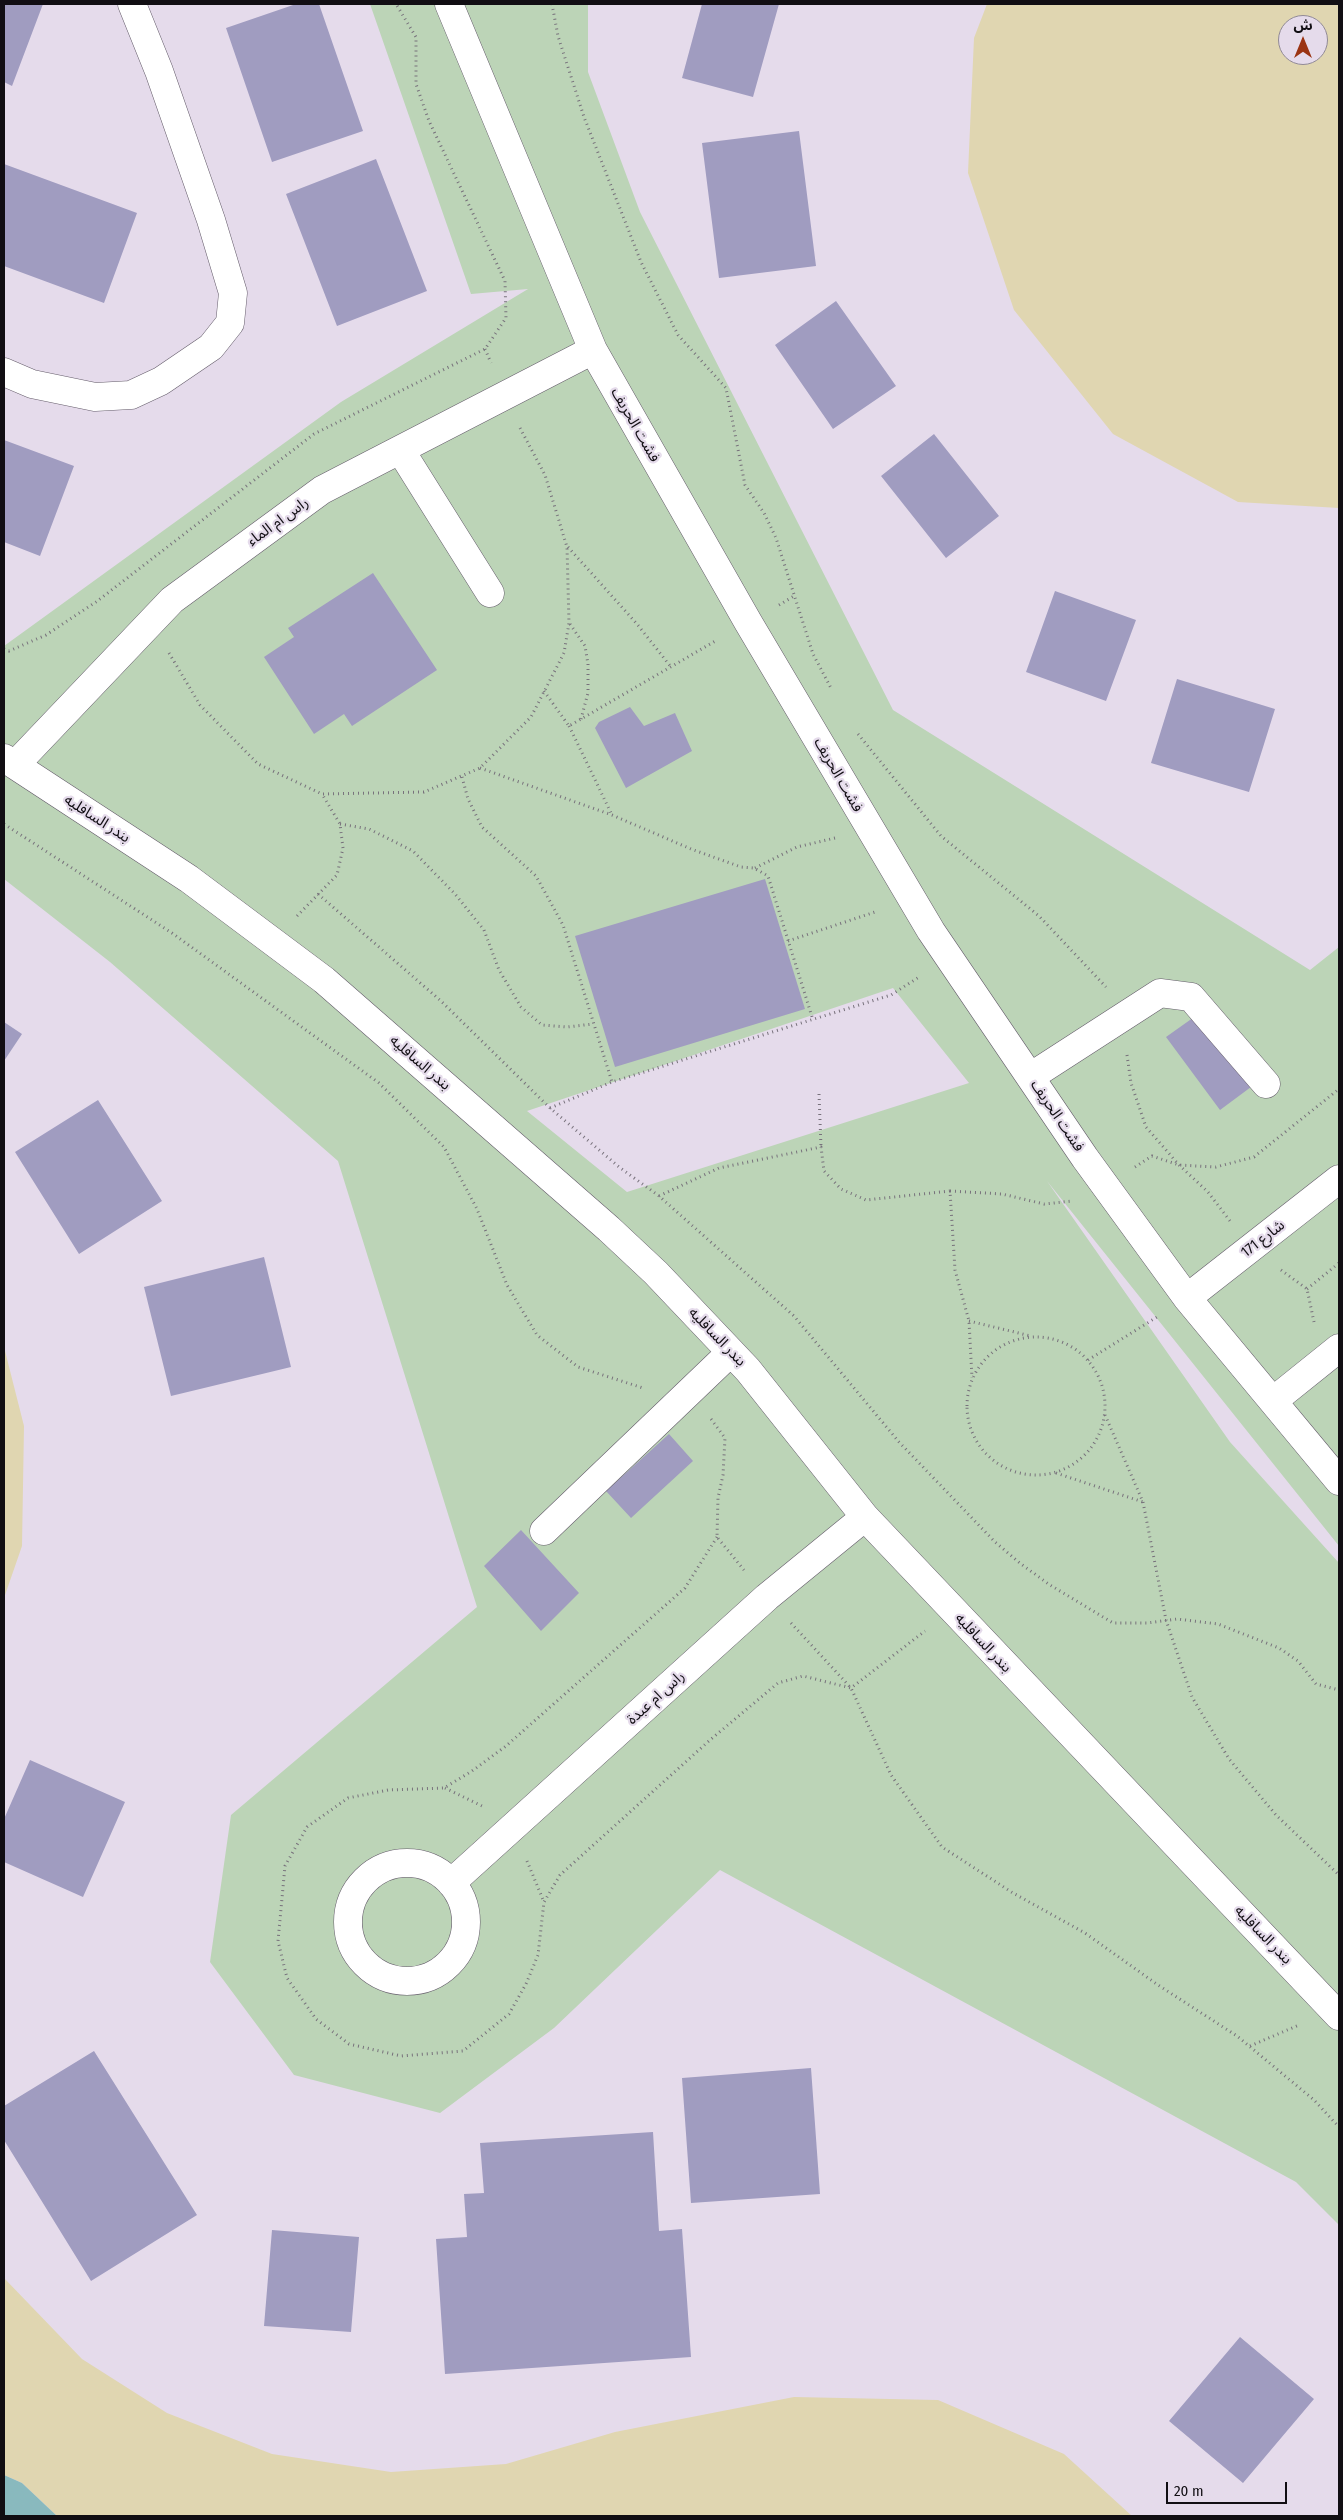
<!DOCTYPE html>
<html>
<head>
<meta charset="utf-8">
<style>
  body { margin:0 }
  #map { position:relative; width:1343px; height:2520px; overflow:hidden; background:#e5dbeb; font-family:"Fira Sans Condensed","Noto Sans Arabic",sans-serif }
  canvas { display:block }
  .frame { position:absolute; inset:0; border:5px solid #110e13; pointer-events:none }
  .north { position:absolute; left:1278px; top:15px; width:50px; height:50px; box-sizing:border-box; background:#e5dbeb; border:1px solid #908995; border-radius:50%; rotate:0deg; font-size:14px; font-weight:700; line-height:20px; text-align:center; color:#110e13 }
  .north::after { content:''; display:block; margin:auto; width:18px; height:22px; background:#9b3413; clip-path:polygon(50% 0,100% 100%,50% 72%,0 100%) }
  .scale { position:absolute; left:1166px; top:2482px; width:121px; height:22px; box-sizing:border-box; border:2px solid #110e13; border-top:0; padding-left:6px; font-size:15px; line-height:18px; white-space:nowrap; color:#110e13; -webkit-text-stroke:4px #e5dbeb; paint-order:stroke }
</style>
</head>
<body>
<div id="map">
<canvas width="1343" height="2520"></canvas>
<div class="frame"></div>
<div class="north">ش</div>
<div class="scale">20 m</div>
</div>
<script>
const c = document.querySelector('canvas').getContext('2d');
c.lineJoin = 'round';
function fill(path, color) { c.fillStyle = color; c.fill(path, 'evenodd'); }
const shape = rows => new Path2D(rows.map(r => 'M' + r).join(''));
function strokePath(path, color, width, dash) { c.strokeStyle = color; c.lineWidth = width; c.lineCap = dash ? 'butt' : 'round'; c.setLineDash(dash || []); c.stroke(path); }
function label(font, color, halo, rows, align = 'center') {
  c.font = font + ' "Fira Sans Condensed","Noto Sans Arabic",sans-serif'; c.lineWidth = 4.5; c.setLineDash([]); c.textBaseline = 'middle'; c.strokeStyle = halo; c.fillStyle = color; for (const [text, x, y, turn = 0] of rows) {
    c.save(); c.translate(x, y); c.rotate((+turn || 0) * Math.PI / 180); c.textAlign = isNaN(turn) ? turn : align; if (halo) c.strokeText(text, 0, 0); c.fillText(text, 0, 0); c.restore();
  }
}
const green = shape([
  [370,4,588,4,588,72,640,212,893,710,1310,970,1339,947,1339,1546,1047,1181,1230,1442,1339,1563,1339,2225,1296,2182,720,1870,554,2028,440,2113,294,2075,210,1962,231,1815,477,1607,338,1161,110,962,4,879,4,646,341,402,528,289,471,294],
  [893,988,969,1083,627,1192,527,1111]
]);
const sand = shape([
  [987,4,1339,4,1339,508,1238,502,1113,434,1014,310,968,173,974,38],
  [1288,25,1318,25,1318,55,1288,55],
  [4,1347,24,1426,22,1546,4,1598],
  [4,2278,82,2359,167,2413,272,2454,391,2472,506,2464,615,2432,794,2397,938,2400,1064,2454,1132,2516,57,2516,22,2483,4,2475]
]);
const water = shape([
  [4,2475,22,2483,57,2516,4,2516]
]);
const building = shape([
  [4,4,43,4,12,86,4,82],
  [296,4,319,4,363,131,272,162,226,28],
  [702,4,779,4,753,97,682,78],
  [799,131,816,266,719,278,702,143],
  [376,159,427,291,337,326,286,194],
  [4,164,137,213,104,303,4,266],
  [836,301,896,386,833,429,775,345],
  [934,434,999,516,946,558,881,476],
  [4,440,74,466,40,556,4,542],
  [373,573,437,670,352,726,344,714,314,734,264,657,294,637,288,628],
  [1055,591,1136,620,1106,701,1026,672],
  [1177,679,1275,709,1249,792,1151,763],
  [630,707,644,726,675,713,692,751,626,788,595,728,599,722],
  [765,879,805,1009,615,1067,575,936],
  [1197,1015,1251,1087,1220,1110,1166,1037],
  [4,1022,22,1034,4,1061],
  [98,1100,162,1201,79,1254,15,1152],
  [264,1257,291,1367,171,1396,144,1287],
  [669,1434,693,1461,631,1518,606,1491],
  [521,1530,579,1593,541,1631,484,1566],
  [30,1760,125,1802,83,1897,4,1862,4,1819],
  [94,2051,197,2215,91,2281,4,2140,4,2106],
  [811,2068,820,2194,691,2203,682,2078],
  [653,2132,659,2231,682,2229,691,2357,445,2374,436,2239,467,2237,464,2194,484,2193,480,2143],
  [272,2230,359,2237,351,2332,264,2326],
  [1240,2337,1314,2399,1243,2483,1169,2421]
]);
const path = shape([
  [552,4,558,36,584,117,641,262,678,335,726,388,745,485,764,513,776,538,813,654,832,690],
  [485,349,491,363],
  [568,547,637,624,671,667],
  [779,605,794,596],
  [570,624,585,646,588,664,588,693,581,719],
  [4,649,9,651,46,635,96,602,314,434,485,349,506,318,505,281,429,121,416,84,416,37,396,4],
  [169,653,200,705,258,764,322,794,424,792,480,768,531,717,564,653,569,623,567,547,545,475,520,428],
  [544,691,569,726,717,640],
  [569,726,612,815],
  [858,734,941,836,1039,916,1106,987],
  [480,768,612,815,691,849,741,867,754,868,768,876,813,1020],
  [462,777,468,799,482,827,536,876,563,925,612,1082],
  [4,824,172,933,379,1083,444,1147,477,1209,507,1285,537,1335,578,1367,643,1388],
  [340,824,369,829,413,851,455,894,484,930,499,970,521,1007,542,1025,567,1027,593,1024],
  [755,868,797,847,835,838],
  [318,894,441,1001,550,1108,619,1167,659,1196,794,1316,899,1442,995,1542,1021,1564,1050,1585,1113,1623,1147,1623,1177,1619,1218,1624,1279,1648,1298,1661,1316,1684,1339,1690],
  [297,916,337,875,343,848,340,824,322,794],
  [788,941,878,911],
  [1127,1055,1131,1083,1146,1127,1179,1165,1208,1192,1230,1221],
  [819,1094,821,1147],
  [550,1108,612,1082,891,995,919,977],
  [1135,1167,1152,1156,1179,1165,1216,1167,1254,1157,1339,1089],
  [950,1191,1002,1194,1044,1204,1073,1201],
  [659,1196,719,1168,821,1147,824,1171,841,1189,866,1200,950,1191,955,1270,969,1321,972,1378],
  [1281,1270,1307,1289,1314,1322],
  [1307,1289,1339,1263],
  [969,1321,1031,1336],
  '967 1406a69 69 0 1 1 138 0a69 69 0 1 1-138 0Z',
  [1088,1360,1157,1317],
  [1105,1415,1143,1502,1166,1620,1192,1697,1229,1759,1276,1815,1339,1875],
  [711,1419,725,1438,723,1475,718,1498,717,1537,744,1570],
  [1056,1473,1143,1502],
  [717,1537,685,1588,506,1746,472,1771,444,1788,388,1790,348,1798,307,1827,285,1866,278,1941,287,1978,316,2019,349,2044,401,2056,463,2051,509,2014,526,1984,538,1955,544,1902,560,1875,710,1740,778,1683,803,1676,851,1688,925,1631],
  [791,1623,851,1688,891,1775,942,1847,1013,1893,1085,1933,1158,1985,1237,2036,1314,2100,1339,2127],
  [445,1788,482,1806],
  [527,1861,544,1902],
  [1250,2046,1299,2025]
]);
const minor = shape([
  [449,4,593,350,748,622,931,931,1085,1158,1187,1298,1339,1481],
  [4,372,32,384,95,397,131,395,161,381,211,347,230,323,233,293,211,220,159,71,132,4],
  [401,451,490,593],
  [4,758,189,879,324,980,609,1229,656,1273,748,1370,865,1517,1339,2016],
  [15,765,172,600,322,490,593,350],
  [1030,1077,1160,993,1191,997,1266,1084],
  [1187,1298,1339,1179],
  [1273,1401,1339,1348],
  [544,1531,731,1352],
  '348 1922a59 59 0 1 1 118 0a59 59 0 1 1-118 0Z',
  [451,1883,767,1597,865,1517]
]);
const streetNames = [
  ["فشت الحريف",635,425,60],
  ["راس ام الماء",278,522,-36],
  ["فشت الحريف",838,775,60],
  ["بندر السافليه",97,819,33],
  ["بندر السافليه",420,1063,41],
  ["فشت الحريف",1057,1116,56],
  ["شارع 171",1263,1239,-38],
  ["بندر السافليه",717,1337,46],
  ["بندر السافليه",983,1643,47],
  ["راس ام عبدة",656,1698,-42],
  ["بندر السافليه",1263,1935,46]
];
fill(green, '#bcd4b7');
fill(sand, '#e0d6b1');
fill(water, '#89b9be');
fill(building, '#a09cc0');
strokePath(minor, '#655d6b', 29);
strokePath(path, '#77717b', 3, [1, 4]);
strokePath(minor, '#fff', 28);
label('15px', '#110e13', '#e5dbeb', streetNames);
</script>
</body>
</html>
